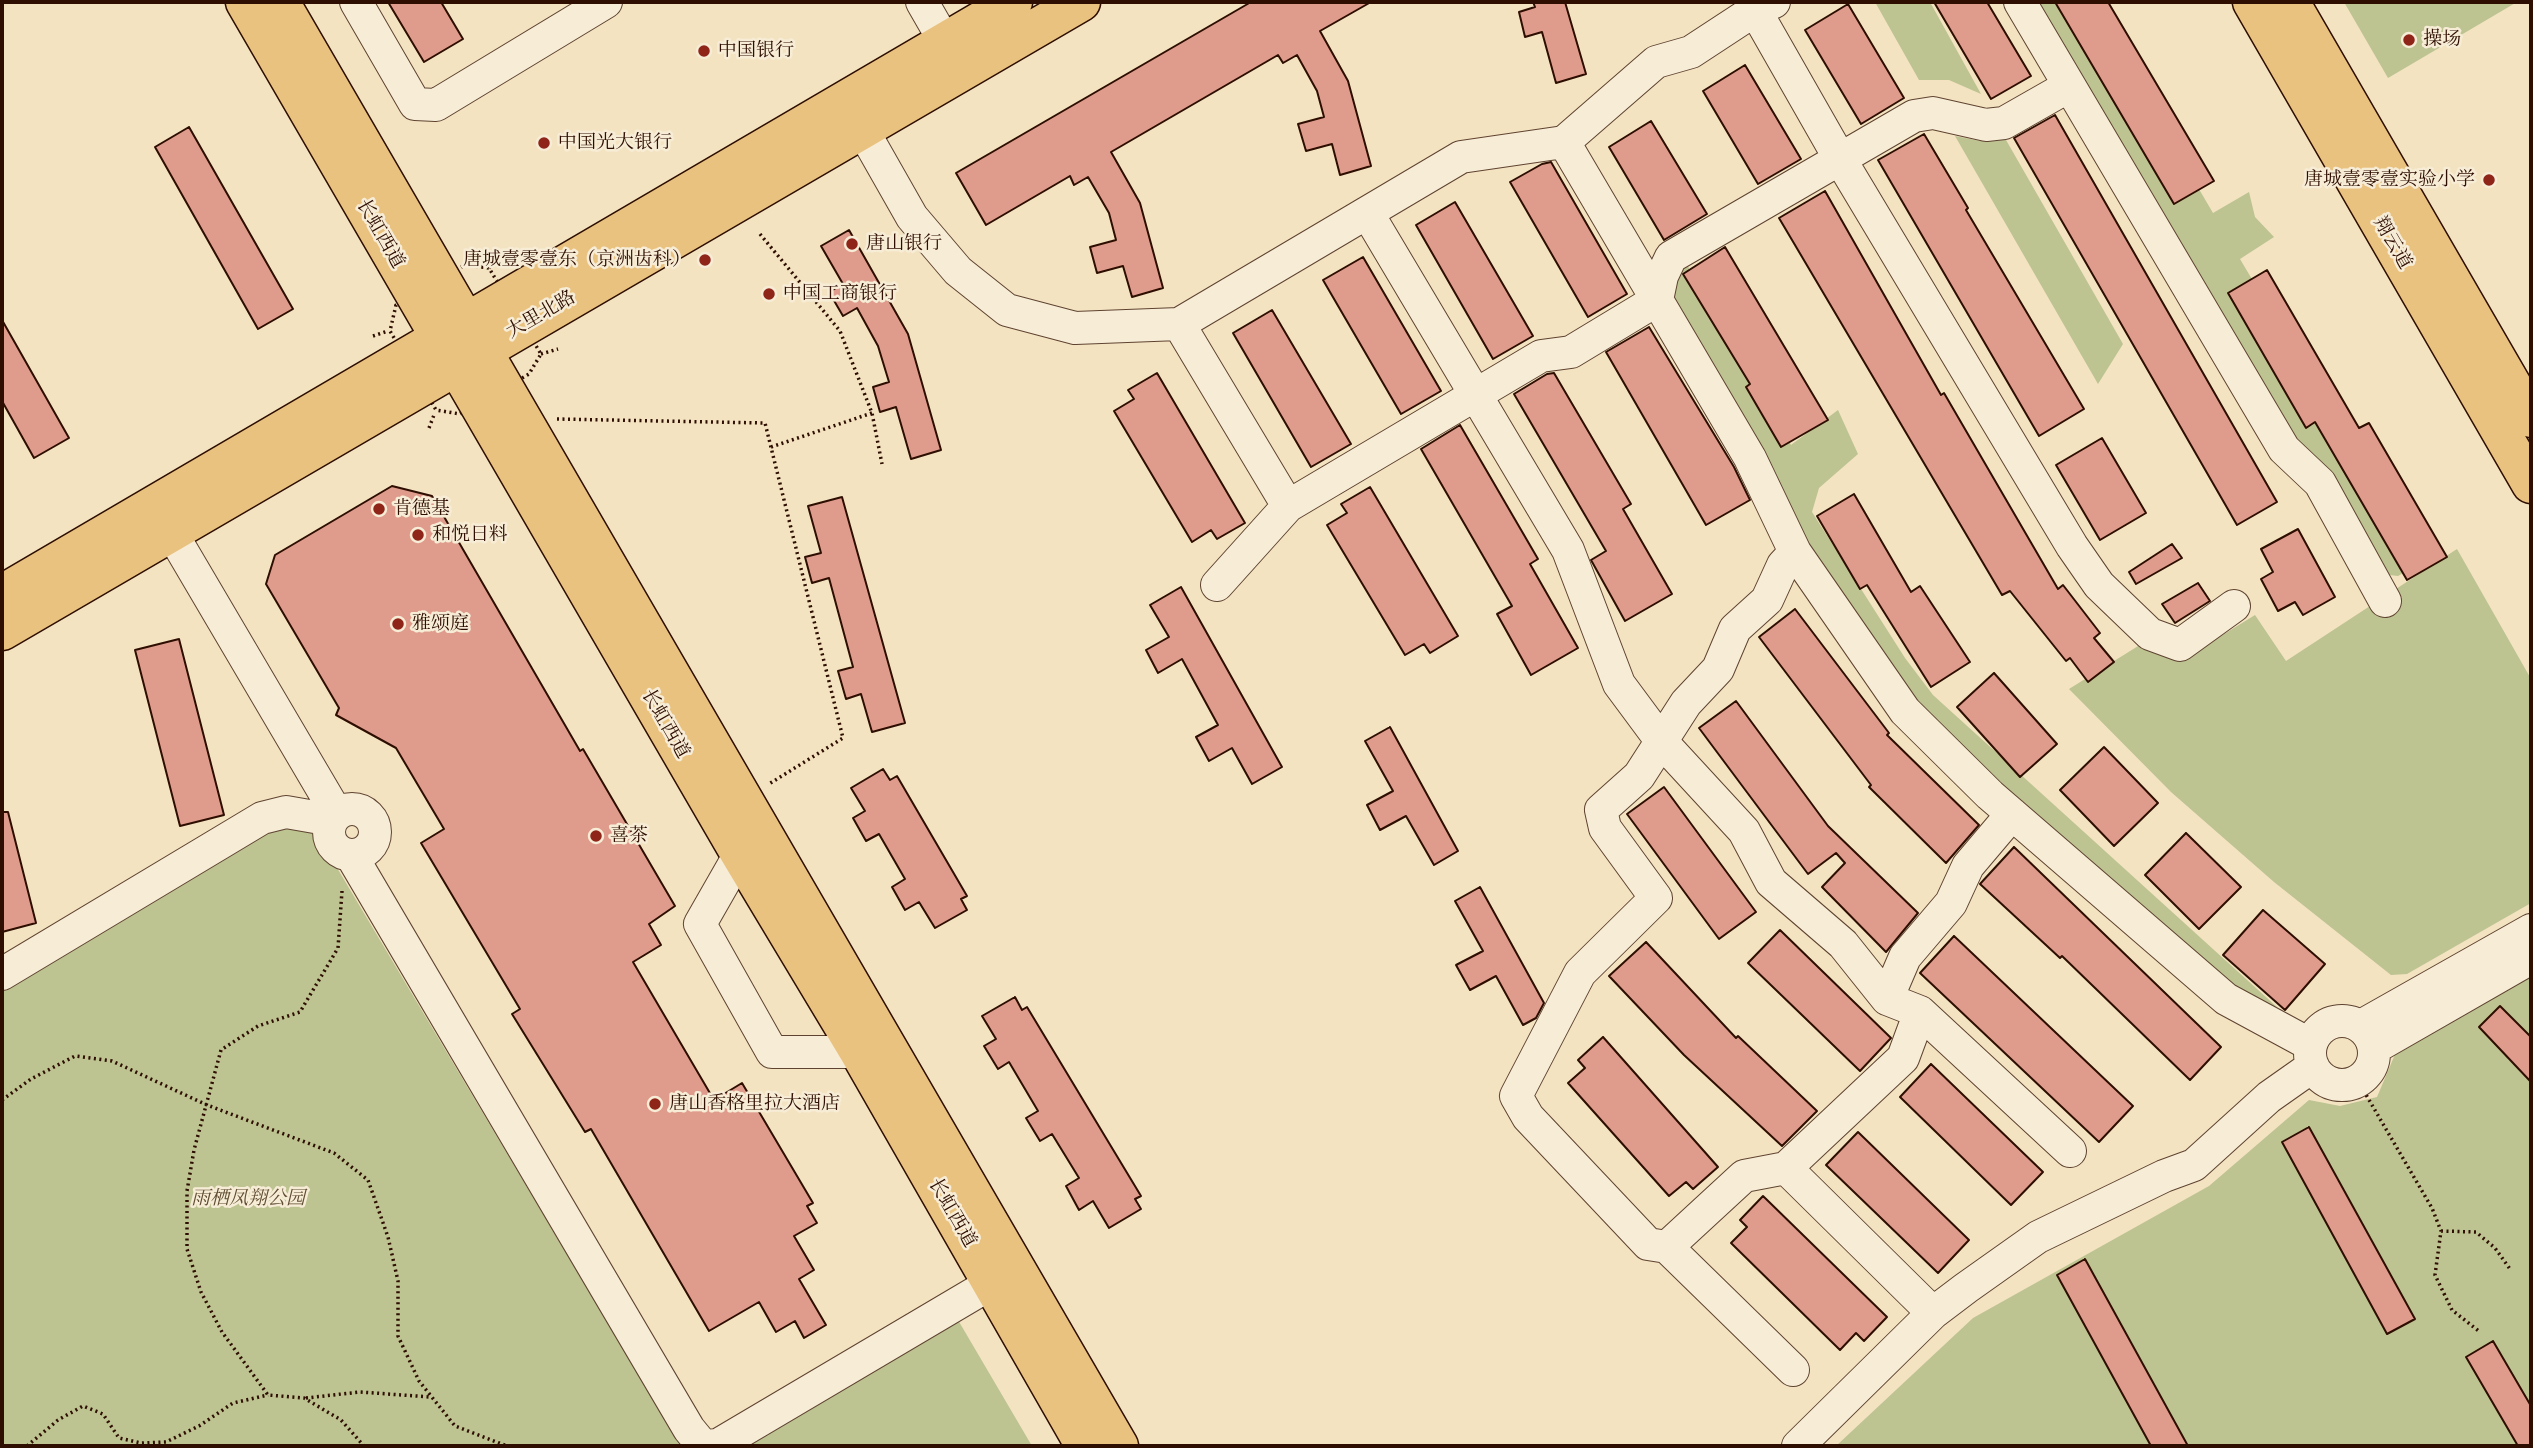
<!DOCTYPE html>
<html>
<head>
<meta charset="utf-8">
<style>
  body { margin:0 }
  #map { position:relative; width:2533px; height:1448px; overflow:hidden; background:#f3e3c1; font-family:"Old Standard TT",serif }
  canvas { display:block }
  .frame { position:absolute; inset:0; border:4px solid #2e0e01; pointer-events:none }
</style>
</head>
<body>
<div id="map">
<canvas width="2533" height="1448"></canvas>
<div class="frame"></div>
</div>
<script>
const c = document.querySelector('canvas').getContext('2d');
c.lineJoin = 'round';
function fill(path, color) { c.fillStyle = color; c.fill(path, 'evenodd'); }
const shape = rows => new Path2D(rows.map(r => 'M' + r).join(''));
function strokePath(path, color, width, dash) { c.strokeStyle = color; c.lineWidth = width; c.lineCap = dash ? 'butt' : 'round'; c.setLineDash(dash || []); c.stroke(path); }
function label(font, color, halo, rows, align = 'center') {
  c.font = font + ' "Old Standard TT","Noto Serif SC",serif'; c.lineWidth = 5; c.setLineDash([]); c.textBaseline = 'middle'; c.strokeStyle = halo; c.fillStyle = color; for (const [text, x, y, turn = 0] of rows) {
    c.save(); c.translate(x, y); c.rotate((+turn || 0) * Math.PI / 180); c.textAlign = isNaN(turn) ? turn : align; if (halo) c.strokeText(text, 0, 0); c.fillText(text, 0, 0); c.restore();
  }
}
const green = shape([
  [1875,2,1930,2,1981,94,1949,80,1919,80],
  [2039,2,2089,2,2213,213,2249,192,2255,217,2274,237,2240,259,2420,563,2398,576,2381,574,2291,440],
  [2344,2,2517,2,2388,78],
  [2002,133,2123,344,2098,384,1955,136,1980,141],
  [1686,263,1791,445,1838,410,1858,454,1819,488,1812,512,1905,658,1933,695,2278,1008,2231,988,1928,719,1811,554,1669,299],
  [2457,549,2531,679,2531,903,2407,974,2391,975,2274,882,2171,792,2069,689,2143,643,2187,657,2255,615,2286,661],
  [298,802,349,888,681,1446,2,1446,2,961],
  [2531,972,2531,1446,1836,1446,1973,1318,2209,1186,2309,1100,2340,1106,2377,1097,2396,1052],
  [958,1320,1032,1446,744,1446]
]);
const building = shape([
  [388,2,441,2,463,39,424,62,388,2],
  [1251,2,1371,2,1320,31,1348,81,1371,166,1340,175,1332,144,1306,151,1298,124,1324,117,1317,91,1297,55,1283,63,1278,55,1111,152,1140,203,1163,288,1132,297,1123,266,1097,273,1090,247,1116,240,1109,213,1088,177,1074,185,1070,176,986,225,956,173,1251,2],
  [1533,2,1565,2,1586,74,1556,83,1542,32,1525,37,1519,12,1535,7,1533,2],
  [1934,2,1987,2,2031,76,1991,99,1934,2],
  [2055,2,2108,2,2214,181,2174,204,2055,2],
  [1848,4,1904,98,1861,124,1805,30,1848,4],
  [1745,65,1801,159,1758,184,1703,91,1745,65],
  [2055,115,2277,502,2237,525,2014,138,2055,115],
  [1651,121,1707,214,1664,240,1609,147,1651,121],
  [189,127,293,309,258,329,155,147,189,127],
  [1924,134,1968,208,1966,210,2084,409,2039,436,1878,160,1924,134],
  [1551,162,1627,294,1588,317,1510,182,1542,164,1551,162],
  [1825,191,1941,395,1944,393,2058,589,2063,585,2100,633,2094,638,2114,662,2088,682,2070,658,2066,661,2010,591,2002,595,1779,218,1825,191],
  [1455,202,1533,336,1493,359,1416,225,1455,202],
  [849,230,908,334,941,450,911,459,896,407,880,412,873,387,889,382,878,346,857,308,843,316,829,292,843,284,821,246,849,230],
  [1725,247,1828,420,1781,447,1746,387,1750,384,1683,274,1725,247],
  [1363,257,1441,391,1401,414,1323,280,1363,257],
  [2267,270,2359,428,2369,423,2447,557,2407,580,2315,422,2306,428,2228,293,2267,270],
  [1272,310,1351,444,1311,467,1233,333,1272,310],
  [2,320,69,438,34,458,2,401,2,320],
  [1649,327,1734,467,1750,500,1706,525,1606,352,1649,327],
  [1157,373,1245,523,1217,539,1211,530,1192,542,1114,411,1134,399,1128,390,1157,373],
  [1554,373,1631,504,1623,509,1672,594,1625,621,1591,560,1606,551,1514,394,1547,374,1554,373],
  [1460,425,1538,559,1530,564,1578,648,1531,675,1497,614,1512,606,1421,449,1460,425],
  [2102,438,2146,513,2100,540,2056,465,2102,438],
  [392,486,432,496,580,751,583,749,675,906,649,924,661,945,633,962,714,1100,742,1083,813,1203,807,1206,817,1223,794,1236,814,1270,799,1279,826,1325,804,1338,795,1321,776,1332,759,1302,709,1331,591,1129,585,1132,512,1014,520,1009,421,843,444,829,396,748,336,715,339,708,266,584,275,555,392,486],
  [1370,487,1458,636,1430,653,1424,644,1405,655,1327,525,1347,513,1341,504,1370,487],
  [1854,494,1911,592,1920,586,1970,662,1931,687,1867,585,1860,589,1817,516,1854,494],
  [842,497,905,723,872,732,861,694,846,699,838,671,853,667,829,578,812,583,805,557,821,553,808,506,842,497],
  [2298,529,2335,597,2303,615,2295,602,2278,611,2261,579,2273,572,2261,549,2298,529],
  [2172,544,2182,558,2136,584,2129,572,2172,544],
  [2198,583,2210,601,2175,623,2162,604,2198,583],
  [1181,587,1282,767,1252,784,1232,748,1209,761,1196,737,1218,725,1182,659,1158,673,1146,650,1169,637,1150,605,1181,587],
  [1795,609,1889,733,1887,735,1979,825,1946,863,1869,787,1871,785,1759,637,1795,609],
  [179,639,224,815,180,826,135,650,179,639],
  [1994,673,2057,744,2020,777,1957,707,1994,673],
  [1736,701,1828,826,1918,913,1886,952,1822,887,1845,863,1836,853,1808,874,1699,728,1736,701],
  [1390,727,1458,851,1434,865,1406,816,1380,830,1367,805,1393,791,1365,741,1390,727],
  [2104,747,2158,803,2114,846,2060,790,2104,747],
  [883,769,890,780,897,776,967,896,961,899,967,910,935,928,919,902,905,910,892,887,905,879,879,834,866,841,853,818,865,811,851,788,883,769],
  [1664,787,1756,912,1719,939,1627,814,1664,787],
  [2,812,8,812,36,923,2,932,2,812],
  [2186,833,2241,887,2199,929,2145,875,2186,833],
  [2014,847,2221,1047,2190,1080,2062,956,2060,958,1980,884,2014,847],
  [1480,887,1544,1003,1536,1018,1523,1025,1496,976,1470,990,1456,965,1483,951,1455,901,1480,887],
  [2263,910,2325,964,2285,1010,2223,955,2263,910],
  [1780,930,1891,1038,1860,1071,1748,963,1780,930],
  [1954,936,2133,1106,2099,1142,1920,973,1954,936],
  [1646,942,1736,1038,1738,1036,1817,1111,1782,1146,1684,1055,1609,976,1646,942],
  [1015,997,1022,1010,1027,1007,1141,1196,1135,1199,1141,1209,1109,1228,1093,1201,1079,1210,1066,1186,1079,1178,1052,1134,1040,1141,1026,1118,1038,1111,1009,1062,998,1069,984,1046,996,1039,982,1016,1015,997],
  [2500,1006,2531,1037,2531,1082,2479,1027,2500,1006],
  [1603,1037,1718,1167,1693,1189,1686,1182,1669,1196,1568,1083,1585,1068,1578,1060,1603,1037],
  [1931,1064,2043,1172,2011,1205,1900,1097,1931,1064],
  [2309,1127,2415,1319,2387,1334,2282,1142,2309,1127],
  [1858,1132,1969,1240,1938,1273,1826,1165,1858,1132],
  [1763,1196,1887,1317,1864,1341,1856,1333,1840,1350,1731,1243,1747,1227,1740,1220,1763,1196],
  [2085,1259,2188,1446,2151,1446,2057,1275,2085,1259],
  [2493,1341,2531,1406,2531,1446,2518,1446,2466,1357,2493,1341]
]);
const path = shape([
  [760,234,840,331,872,413,882,464],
  [465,265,489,268,541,354,529,374,460,414,436,410,390,331,396,305,465,265],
  [489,268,502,254],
  [373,336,388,331],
  [541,354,558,349],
  [557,419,765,423,843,738,769,784],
  [429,428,434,415],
  [771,447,872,413],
  [342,891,338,948,300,1012,258,1026,221,1050,194,1150,187,1191,187,1249,201,1292,222,1332,268,1395,304,1398,341,1420,364,1446],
  [2358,1081,2432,1208,2441,1231,2435,1275,2452,1310,2480,1332],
  [2,1100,31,1079,75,1056,112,1061,207,1105,334,1153,368,1180,388,1237,398,1281,398,1336,419,1381,455,1426,507,1446],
  [2441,1231,2476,1232,2495,1248,2510,1269],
  [306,1398,360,1392,430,1397],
  [27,1446,58,1420,83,1406,103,1414,119,1438,141,1443,166,1442,199,1426,233,1403,268,1395]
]);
const minor = shape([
  [356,2,415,104,436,105,606,2],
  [922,2,945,42],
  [2020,2,2284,449,2320,483,2385,601],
  [1755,10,1840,159,2072,546,2099,585,2150,634,2180,645,2234,606],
  [862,129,912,217,958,271,1007,310,1075,328,1179,324,1461,157,1564,142,1656,62,1691,52,1755,10,1774,2],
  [1564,142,1750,458,1795,552,1905,711,1990,795,2226,999,2311,1045],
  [1368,214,1568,550,1619,684,1662,742,1744,831,1771,882,1843,944,1887,999,1920,1012,2070,1151],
  [1179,324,1288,506],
  [171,532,337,814],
  [1217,585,1288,506,1541,356,1571,352,1657,300,1662,276,1671,257,1914,116,1933,113,1986,125,2004,123,2069,86],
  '329 832a23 23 0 1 1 46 0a23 23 0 1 1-46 0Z',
  [740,854,700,924,772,1052,859,1052],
  [351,855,689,1429,703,1446,718,1445,992,1283],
  [2,974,262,818,286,812,332,820],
  [1887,999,1905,957,1951,903,1968,866,2012,814],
  '2310 1053a32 32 0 1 1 64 0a32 32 0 1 1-64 0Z',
  [2361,1026,2531,930],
  [2374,1048,2531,958],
  [1786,1168,1933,1313],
  [1667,1247,1744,1176,1786,1168,1903,1058,1920,1012],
  [1793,1370,1667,1247,1648,1244,1528,1117,1516,1096,1580,973,1656,898,1605,828,1601,810,1639,776,1686,703,1718,669,1735,629,1767,600,1783,565,1795,552],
  [1798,1446,1933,1313,1966,1288,2038,1237,2164,1176,2194,1165,2269,1097,2313,1066]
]);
const major = shape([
  [245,2,740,854,859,1052,1085,1446],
  [280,2,1119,1446],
  [2252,2,2531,484],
  [2290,2,2531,418],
  [2,594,1013,2],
  [2,631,1081,2]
]);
const markers = [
  [2409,40,7,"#8f2418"],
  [704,51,7,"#8f2418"],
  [544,143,7,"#8f2418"],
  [2489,180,7,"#8f2418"],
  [852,244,7,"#8f2418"],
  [705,260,7,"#8f2418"],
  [769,294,7,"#8f2418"],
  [379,509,7,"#8f2418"],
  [418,535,7,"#8f2418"],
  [398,624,7,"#8f2418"],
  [596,836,7,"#8f2418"],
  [655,1104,7,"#8f2418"]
];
const poiNames = [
  ["操场",2423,40],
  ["中国银行",718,51],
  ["中国光大银行",558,143],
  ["唐城壹零壹实验小学",2475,180,"right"],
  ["唐山银行",866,244],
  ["唐城壹零壹东（京洲齿科）",691,260,"right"],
  ["中国工商银行",783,294],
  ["肯德基",393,509],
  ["和悦日料",432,535],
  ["雅颂庭",412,624],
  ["喜茶",610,836],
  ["唐山香格里拉大酒店",669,1104]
];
const streetNames = [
  ["长虹西道",380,234,60],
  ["翔云道",2392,243,60],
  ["大里北路",541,315,-30],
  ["长虹西道",665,724,60],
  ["长虹西道",952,1213,60]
];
const parkNames = [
  ["雨栖凤翔公园",248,1199]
];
fill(green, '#bdc391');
fill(building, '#df9c8c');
strokePath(building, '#2e0e01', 2);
strokePath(minor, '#5f4331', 34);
strokePath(major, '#2e0e01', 41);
strokePath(path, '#2e0e01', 3.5, [2, 3.5]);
strokePath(minor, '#f7edd7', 32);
strokePath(major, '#eac280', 38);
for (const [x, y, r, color] of markers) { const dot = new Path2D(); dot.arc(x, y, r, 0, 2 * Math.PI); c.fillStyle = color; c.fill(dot); strokePath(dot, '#f7edd7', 2.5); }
label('19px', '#2e0e01', '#f7edd7', poiNames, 'left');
label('19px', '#2e0e01', '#f7edd7', streetNames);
label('italic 19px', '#604d33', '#f7edd7', parkNames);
</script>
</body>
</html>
